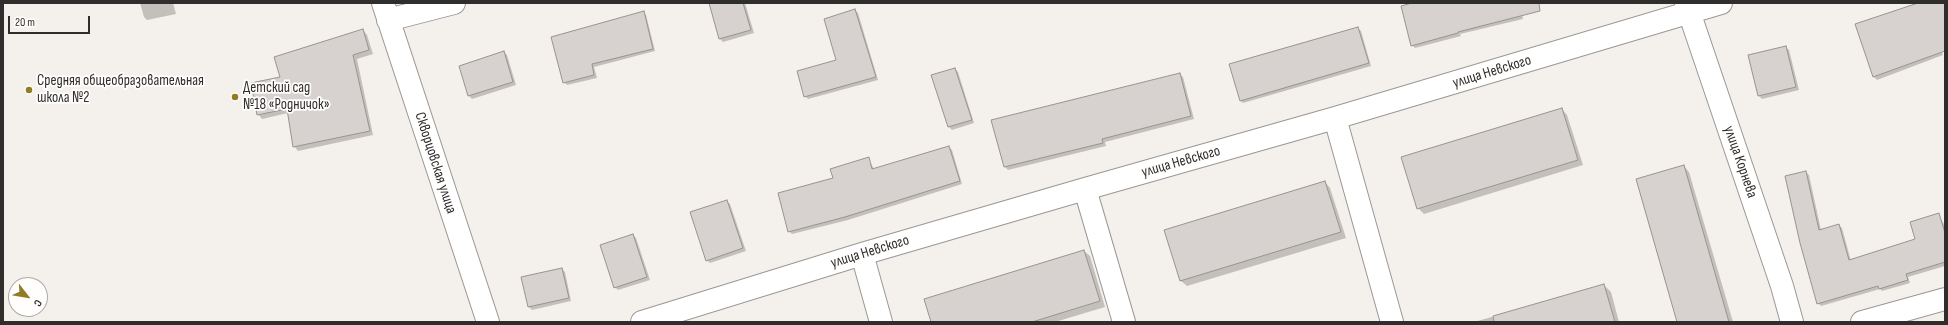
<!DOCTYPE html>
<html>
<head>
<meta charset="utf-8">
<style>
  body { margin:0 }
  #map { position:relative; width:1948px; height:325px; overflow:hidden; background:#f4f0ec; font-family:"Sofia Sans Condensed",sans-serif }
  canvas { display:block }
  .frame { position:absolute; inset:0; border:4px solid #2f2e2c; pointer-events:none }
  .north { position:absolute; left:8px; top:277px; width:40px; height:40px; box-sizing:border-box; background:#fffefd; border:1px solid #acaba9; border-radius:50%; rotate:121deg; font-size:11px; font-weight:700; line-height:16px; text-align:center; color:#2f2e2c }
  .north::after { content:''; display:block; margin:auto; width:14px; height:18px; background:#907d24; clip-path:polygon(50% 0,100% 100%,50% 72%,0 100%) }
  .scale { position:absolute; left:8px; top:16px; width:82px; height:18px; box-sizing:border-box; border:2px solid #2f2e2c; border-top:0; padding-left:5px; font-size:12px; line-height:14px; white-space:nowrap; color:#2f2e2c; -webkit-text-stroke:3px #fffefd; paint-order:stroke }
</style>
</head>
<body>
<div id="map">
<canvas width="1948" height="325"></canvas>
<div class="frame"></div>
<div class="north">С</div>
<div class="scale">20 m</div>
</div>
<script>
const c = document.querySelector('canvas').getContext('2d');
c.lineJoin = 'round';
function fill(path, color) { c.fillStyle = color; c.fill(path, 'evenodd'); }
const shape = rows => new Path2D(rows.map(r => 'M' + r).join(''));
function strokePath(path, color, width, dash) { c.strokeStyle = color; c.lineWidth = width; c.lineCap = dash ? 'butt' : 'round'; c.setLineDash(dash || []); c.stroke(path); }
function label(font, color, halo, rows, align = 'center') {
  c.font = font + ' "Sofia Sans Condensed",sans-serif'; c.lineWidth = 3.5; c.setLineDash([]); c.textBaseline = 'middle'; c.strokeStyle = halo; c.fillStyle = color; for (const [text, x, y, turn = 0] of rows) {
    c.save(); c.translate(x, y); c.rotate((+turn || 0) * Math.PI / 180); c.textAlign = isNaN(turn) ? turn : align; if (halo) c.strokeText(text, 0, 0); c.fillText(text, 0, 0); c.restore();
  }
}
const shadow = shape([
  [140,3,173,3,176,14,147,20,144,17],
  [710,3,745,3,754,33,723,42,720,39],
  [1416,3,1520,3,1523,19,1460,34,1461,36,1415,48,1412,45],
  [1921,3,1945,3,1945,49,1941,51,1943,55,1877,80,1874,77,1857,25],
  [855,10,858,13,878,80,808,99,805,96,838,61],
  [643,12,646,15,655,51,594,67,597,78,567,85,564,82],
  [1358,28,1361,31,1371,66,1243,103,1240,100],
  [363,30,367,35,373,54,357,59,373,135,298,151,294,146,288,113,262,119,258,114,282,78],
  [1786,47,1789,50,1799,90,1762,99,1759,96,1750,56],
  [504,52,507,55,516,85,472,99,469,96,460,66],
  [955,69,958,72,974,123,952,130,949,127,932,76],
  [1180,74,1183,77,1194,119,1105,142,1106,146,1008,170,1005,167,993,121],
  [1562,109,1567,115,1583,165,1424,214,1418,208],
  [949,147,952,150,962,184,848,220,792,234,789,231,834,179,868,158,874,169],
  [1684,166,1689,172,1733,322,1678,322],
  [1806,172,1809,175,1821,230,1839,225,1842,228,1851,261,1916,240,1938,214,1945,226,1945,266,1908,277,1910,283,1882,291,1880,289,1821,306,1818,303],
  [1325,182,1330,188,1346,238,1187,286,1181,281,1166,231],
  [727,201,730,204,746,251,710,263,707,260],
  [633,235,636,238,650,280,618,290,615,287],
  [1084,251,1090,256,1105,307,1055,322,932,322],
  [562,269,565,272,571,301,532,310,529,307,522,278],
  [1604,285,1611,292,1619,322,1474,322]
]);
const building = shape([
  [709,3,743,3,751,30,719,39,709,3],
  [1412,3,1539,3,1540,11,1458,32,1458,33,1411,46,1401,6,1412,3],
  [1918,3,1945,3,1945,51,1873,77,1855,24,1918,3],
  [855,9,876,77,804,97,797,71,836,60,824,19,855,9],
  [644,11,653,49,592,64,594,75,563,83,551,37,644,11],
  [1358,27,1369,63,1240,101,1229,64,1358,27],
  [363,29,369,50,353,55,370,131,293,147,287,109,257,115,251,83,280,77,274,57,363,29],
  [1786,46,1796,87,1758,96,1748,55,1786,46],
  [504,51,513,82,468,96,459,66,504,51],
  [955,68,972,120,948,127,931,75,955,68],
  [1180,73,1191,116,1102,139,1103,143,1004,167,991,120,1180,73],
  [1562,108,1578,160,1417,209,1401,157,1562,108],
  [949,146,960,181,845,217,788,232,778,193,833,178,830,169,869,157,872,169,949,146],
  [1684,165,1729,322,1677,322,1636,179,1684,165],
  [1806,171,1819,230,1839,224,1849,260,1915,239,1910,222,1939,213,1945,233,1945,262,1906,274,1908,280,1879,289,1878,286,1817,304,1800,243,1785,176,1806,171],
  [1325,181,1341,232,1180,281,1164,230,1325,181],
  [727,200,743,248,706,261,690,212,727,200],
  [633,234,647,277,614,288,600,245,633,234],
  [1084,250,1100,301,1032,322,931,322,924,299,1084,250],
  [562,268,569,298,528,307,521,277,562,268],
  [1604,284,1615,322,1494,322,1493,316,1604,284]
]);
const minor = shape([
  [383,3,488,322],
  [1686,3,1782,286,1792,322],
  [388,20,454,3],
  [1335,118,1392,322],
  [1085,189,1124,322],
  [862,254,881,322],
  [642,322,862,254,1085,189,1335,118,1721,3],
  [1862,322,1945,299]
]);
const markers = [
  [29,90,4,"#907d24"],
  [235,97,4,"#907d24"]
];
const streetNames = [
  ["улица Невского",1492,72,-17],
  ["улица Невского",1181,162,-16],
  ["улица Корнева",1740,162,71],
  ["Скворцовская улица",435,163,72],
  ["улица Невского",870,252,-17]
];
const poiNames = [
  ["Средняя общеобразовательная",37,81],
  ["школа №2",37,98],
  ["Детский сад",243,88],
  ["№18 «Родничок»",243,105]
];
fill(shadow, '#0003');
fill(building, '#d7d2cf');
strokePath(building, '#97938f', 1);
strokePath(minor, '#9b9794', 24);
strokePath(minor, '#fff', 22);
for (const [x, y, r, color] of markers) { const dot = new Path2D(); dot.arc(x, y, r, 0, 2 * Math.PI); c.fillStyle = color; c.fill(dot); strokePath(dot, '#fffefd', 1.5); }
label('15px', '#2f2e2c', '#fffefd', streetNames);
label('15px', '#2f2e2c', '#fffefd', poiNames, 'left');
</script>
</body>
</html>
